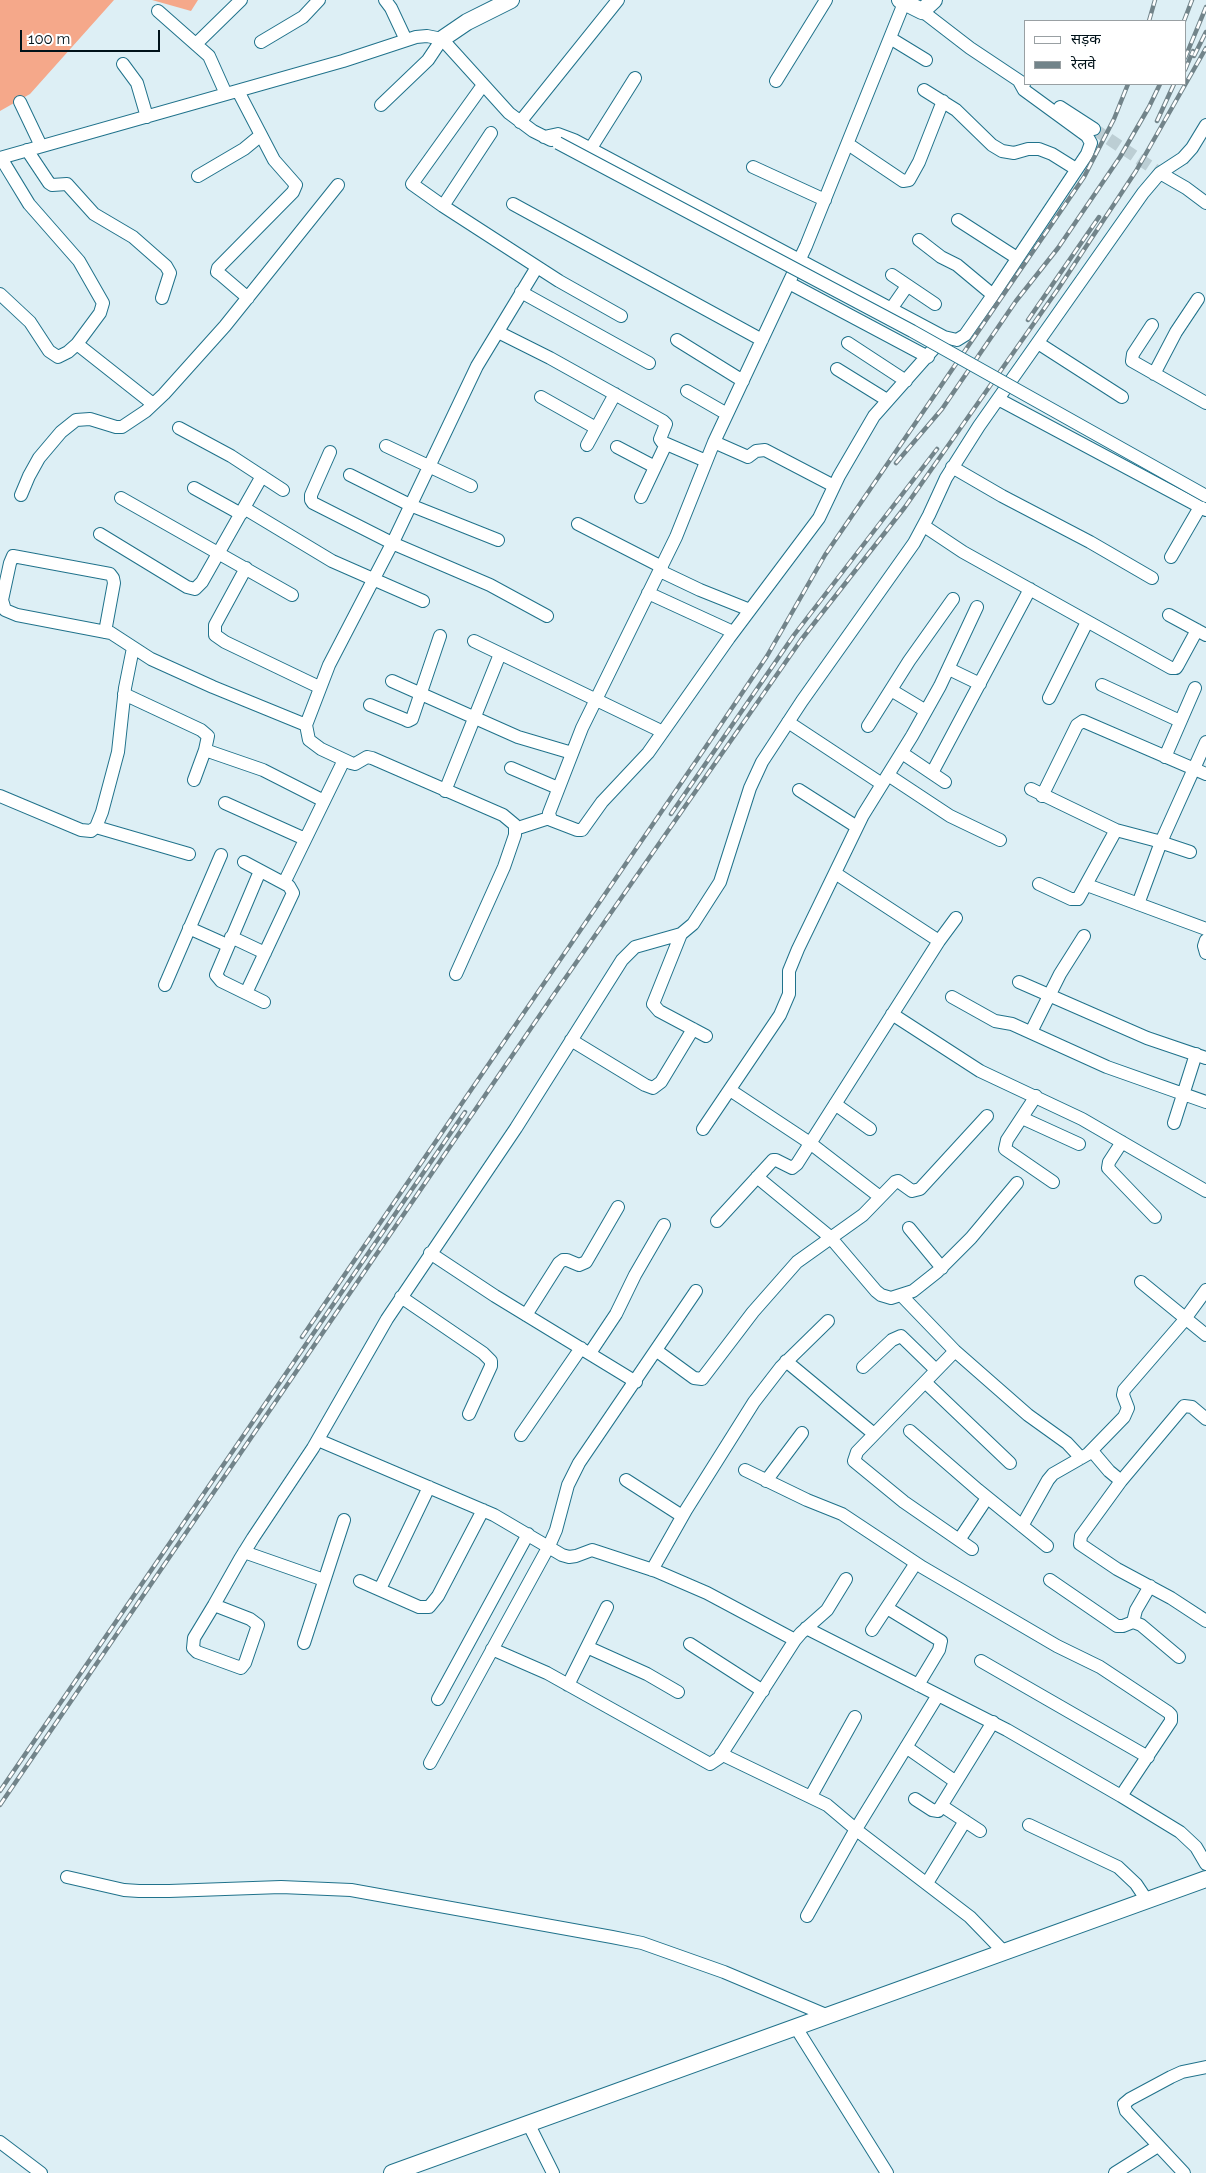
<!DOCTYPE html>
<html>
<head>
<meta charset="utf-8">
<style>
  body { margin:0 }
  #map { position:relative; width:1206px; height:2173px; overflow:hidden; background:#ddeff5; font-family:Raleway,"Noto Sans Devanagari",sans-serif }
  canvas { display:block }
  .legend { position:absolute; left:1024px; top:20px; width:162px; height:65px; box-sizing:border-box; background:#fff; border:1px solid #99a0a3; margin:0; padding:6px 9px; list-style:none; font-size:15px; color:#001219 }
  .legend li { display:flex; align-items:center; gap:10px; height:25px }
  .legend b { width:25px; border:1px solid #99a0a3 }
  .scale { position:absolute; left:20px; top:30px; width:140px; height:22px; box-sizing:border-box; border:2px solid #001219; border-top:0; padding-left:6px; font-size:15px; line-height:18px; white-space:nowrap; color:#001219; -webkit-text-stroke:4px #fff; paint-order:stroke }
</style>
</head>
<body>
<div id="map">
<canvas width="1206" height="2173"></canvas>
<ul class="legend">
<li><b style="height:6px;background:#fff"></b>सड़क</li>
<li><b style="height:6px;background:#72848a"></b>रेलवे</li>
</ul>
<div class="scale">100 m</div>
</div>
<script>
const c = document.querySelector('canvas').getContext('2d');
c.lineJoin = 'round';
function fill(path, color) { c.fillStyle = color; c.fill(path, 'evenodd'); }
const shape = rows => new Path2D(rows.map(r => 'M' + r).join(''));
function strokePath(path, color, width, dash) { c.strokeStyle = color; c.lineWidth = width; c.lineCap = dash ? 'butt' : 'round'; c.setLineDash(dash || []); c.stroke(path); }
const forest = shape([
  [0,0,114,0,30,94,0,111],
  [152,0,198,0,191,11]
]);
const minorTunnel = shape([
  [1094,129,1160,173]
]);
const minor = shape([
  [385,0,391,8,406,40],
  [904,3,806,246,714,442,676,537,582,728,549,813,551,820,577,830,582,830,602,802,648,753,729,638,819,518,839,476,874,416,944,337],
  [158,11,209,56,226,94],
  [922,11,970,48,1024,84],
  [890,38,926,60],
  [261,42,303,17,319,0],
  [196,44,241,0],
  [123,64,137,83,147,117],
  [776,81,826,0],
  [483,85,412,184,443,206,559,281,621,316],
  [924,90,956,110,992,145,1002,151,1014,153,1028,149,1039,149,1052,154,1076,169],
  [238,91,274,160,296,185,293,192,218,268,217,272,220,274,248,298],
  [20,102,41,146],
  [381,105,428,60,442,39],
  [1060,107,1094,129],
  [520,122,618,0],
  [544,137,558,134,574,140,944,337,957,340,965,335,993,295,1087,154,1091,143,1087,136,1024,90,1019,81],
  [848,144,903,181,909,180,919,162,943,101],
  [591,148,635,78],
  [27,150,49,183,52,185,67,184,94,214,133,237,166,266,170,273,162,298],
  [0,158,343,61,416,37,427,36,442,39,509,113,533,131,551,140],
  [753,167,825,200],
  [1160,173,1186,188,1206,203],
  [198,176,244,149,261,135],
  [513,204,762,340],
  [443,206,491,133],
  [958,220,1017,258],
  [919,240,941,257,957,265,993,295],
  [892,275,935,304],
  [789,283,928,357],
  [521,292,649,363],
  [0,294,30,322,49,351,58,357,68,352,77,344,100,313,103,303,79,261,29,204,1,158],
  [891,309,907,286],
  [1152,325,1133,354,1132,361,1206,403],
  [498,332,550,358,663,421,666,424,660,439,662,442,706,461],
  [677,340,743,381],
  [848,343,906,381],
  [1038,343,1122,397],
  [77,344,153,404],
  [837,369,887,400],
  [1154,374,1176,332,1198,299],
  [687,391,727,414],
  [541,397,596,428],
  [998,399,1206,510],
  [179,428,231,456,283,490],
  [714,442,748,457,756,451,765,450,834,486],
  [587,445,615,394],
  [386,446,471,486],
  [617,447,655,467],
  [330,452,311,495,311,500,313,503,392,543,490,585,547,616],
  [952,467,1002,496,1090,542,1152,578],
  [350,475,410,505,498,540],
  [194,488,241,514],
  [21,495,29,476,39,458,61,432,76,420,90,419,116,427,122,427,146,411,164,394,225,326,338,185],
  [641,497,666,444],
  [121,498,292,595],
  [244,508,332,561,423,601],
  [578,524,662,567],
  [924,526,963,552,1171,668,1176,668,1178,665,1197,630],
  [100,534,187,587,195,589,202,582,262,476],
  [1171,557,1200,507],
  [246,568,215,625,215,635,225,642,319,687],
  [660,571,700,590,750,610],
  [648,593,733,632],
  [1169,615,1206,635],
  [105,632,114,583,113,578,110,574,13,556,10,563,2,600,5,610,17,615,111,633,151,659,213,687,306,725],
  [474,641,663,732],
  [949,669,980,684],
  [392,681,518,737,572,753],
  [1102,685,1180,721],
  [891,690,926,711],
  [124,694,201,730,208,736,205,750,194,780],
  [1049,698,1087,622],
  [370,705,404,719,408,721,412,719,440,636],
  [788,722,882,784],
  [868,726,909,661,953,599],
  [205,750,263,770,324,801],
  [902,753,945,782],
  [1165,757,1195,688],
  [511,768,558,788],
  [932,773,1030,589],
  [888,775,950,816,1000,840],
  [1031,789,1116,830,1154,840,1190,852],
  [799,790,857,827],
  [445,791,500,654],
  [0,796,81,830,91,831,96,827,102,812,118,752,125,688,133,648],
  [1042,796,1077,725,1083,721,1206,774],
  [225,803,305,839],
  [96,827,189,854],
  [515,829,549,818],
  [244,862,289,886,293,893,246,993],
  [260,871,216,975,221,981,264,1002],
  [835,873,939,941],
  [284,883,344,760],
  [1039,884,1071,899,1078,899,1116,830],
  [1087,885,1206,929],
  [1138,904,1161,842,1206,742],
  [189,928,227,945],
  [681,934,653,1004,659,1011,706,1036],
  [231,937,265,953],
  [1206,940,1204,946,1206,953],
  [456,974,504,867,515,835,515,825,503,815,372,758,367,757,355,764,351,763,321,749,309,740,306,725,329,665,395,538,477,366,537,267],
  [1019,982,1147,1038,1206,1058],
  [165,985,221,855],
  [952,997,995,1021,1012,1024,1107,1067,1206,1102],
  [892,1014,980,1071,1082,1119,1206,1191],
  [1031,1032,1060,974,1084,936],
  [571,1040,645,1085,653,1088,661,1082,693,1029],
  [730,1090,810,1143,880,1197],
  [1036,1096,1007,1140,1005,1149,1053,1182],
  [835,1104,870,1129],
  [1022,1118,1079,1144],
  [1174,1123,1196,1054],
  [703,1129,780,1015,789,994,789,971,798,949,863,815,912,736,940,686,977,607],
  [1122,1142,1109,1162,1108,1168,1155,1217],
  [757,1177,830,1237,876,1291,881,1295,891,1298,913,1291,937,1272,971,1238,1017,1183],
  [717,1221,773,1160,776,1160,792,1168,797,1164,939,941,956,918],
  [909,1228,942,1268],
  [430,1253,495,1296,636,1382],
  [1141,1282,1206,1335],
  [902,1296,955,1351,1028,1415,1067,1443,1081,1458],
  [401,1297,483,1353,491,1361,491,1366,469,1414],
  [526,1315,559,1263,563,1260,567,1260,579,1265,586,1262,618,1207],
  [657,1351,694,1378,702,1379,753,1312,797,1262,863,1215,895,1182,898,1181,912,1191,920,1189,987,1116],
  [955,1351,857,1452,854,1461,904,1502,972,1549],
  [590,1353,616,1314,635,1275,664,1225],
  [786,1361,874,1434],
  [863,1367,892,1340,901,1336,936,1370],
  [925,1382,1010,1463],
  [910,1431,978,1490,1047,1546],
  [521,1435,581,1348],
  [318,1440,494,1515,562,1555,569,1557,576,1556,592,1550,656,1571,707,1593,795,1640],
  [1092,1451,1109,1471,1121,1481,1184,1406,1192,1407,1206,1419],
  [745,1470,807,1500,842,1514,922,1567,1057,1646,1100,1667,1168,1712,1171,1715,1171,1721,1121,1796],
  [626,1480,682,1516],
  [766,1481,802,1433],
  [1121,1481,1081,1536,1080,1544,1117,1569,1171,1598,1206,1621],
  [1022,1526,1048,1480,1053,1474,1088,1454,1124,1417,1128,1408,1123,1395,1124,1390,1182,1323,1206,1290],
  [959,1540,987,1498],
  [244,1552,324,1580],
  [652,1570,686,1510,754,1402,781,1367,828,1321],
  [1050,1580,1117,1626,1123,1626,1133,1622,1141,1625,1179,1657],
  [360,1581,419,1607,429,1607,438,1596,483,1510],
  [380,1589,429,1487],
  [214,1605,250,1619,258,1625,245,1663,241,1668,197,1652,193,1648,194,1638,214,1605,240,1559,253,1538,313,1448,387,1319,516,1128,622,960,635,947,681,934,693,924,720,882,750,788,762,762,802,701,914,543,929,515,946,478,979,426,1143,193,1160,173,1183,158,1192,148,1206,125],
  [887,1608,941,1641,939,1650,918,1685],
  [1133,1622,1136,1610,1150,1586],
  [806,1628,1007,1730,1121,1796,1180,1832,1196,1847,1206,1864],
  [872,1630,916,1563],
  [304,1643,344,1520],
  [690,1644,763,1691],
  [587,1647,647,1674,678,1692],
  [492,1649,547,1673,710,1764,719,1758,795,1640,801,1633,827,1610,846,1579],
  [981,1661,1148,1757],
  [568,1685,607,1607],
  [438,1699,528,1534],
  [906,1747,956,1782],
  [721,1754,827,1805,859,1832,970,1917,1003,1951],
  [430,1763,549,1546,556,1530,568,1485,579,1463,696,1291],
  [811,1796,855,1717],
  [915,1799,932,1810,938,1811,993,1722],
  [942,1806,980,1831],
  [1029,1825,1118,1867,1136,1884,1146,1899],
  [67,1877,124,1890,139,1891,169,1891,281,1887,351,1890,612,1937,642,1943,724,1972,826,2015],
  [927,1883,965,1821],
  [807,1916,856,1829,938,1695],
  [795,2026,887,2173],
  [528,2123,553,2173],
  [0,2142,41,2173],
  [1115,2173,1158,2146],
  [1184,2173,1126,2111,1124,2104,1130,2099,1171,2077,1182,2072,1206,2067]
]);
const major = shape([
  [900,0,922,11,934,0],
  [442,39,467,22,511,0],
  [392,2173,1206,1879]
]);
const rail = shape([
  [1149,21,1155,0],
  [1184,21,1192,0],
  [1194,56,1206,32],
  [1185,58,1206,7],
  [1185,70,1193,51],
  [1157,121,1174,84],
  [1028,320,1099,217],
  [896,463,942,409,1016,301,1058,248,1120,157,1149,107,1160,84],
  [671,814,794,635,937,449],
  [302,1337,705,748,767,656,825,555,1084,177,1114,119,1128,84],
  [0,1791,465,1112],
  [0,1805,555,993,801,640,905,507,1058,289,1136,171,1206,48]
]);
const minorBridge = shape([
  [558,143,912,331,1206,496]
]);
fill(forest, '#f5a88a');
strokePath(minorTunnel, '#bcced4', 12, [12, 6]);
strokePath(minor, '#20728b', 14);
strokePath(major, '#20728b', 18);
strokePath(minor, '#fff', 12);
strokePath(major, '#fff', 16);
strokePath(rail, '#72848a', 4.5);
strokePath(rail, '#fff', 2.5, [8]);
strokePath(minorBridge, '#20728b', 14, []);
strokePath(minorBridge, '#fff', 12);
</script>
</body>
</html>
